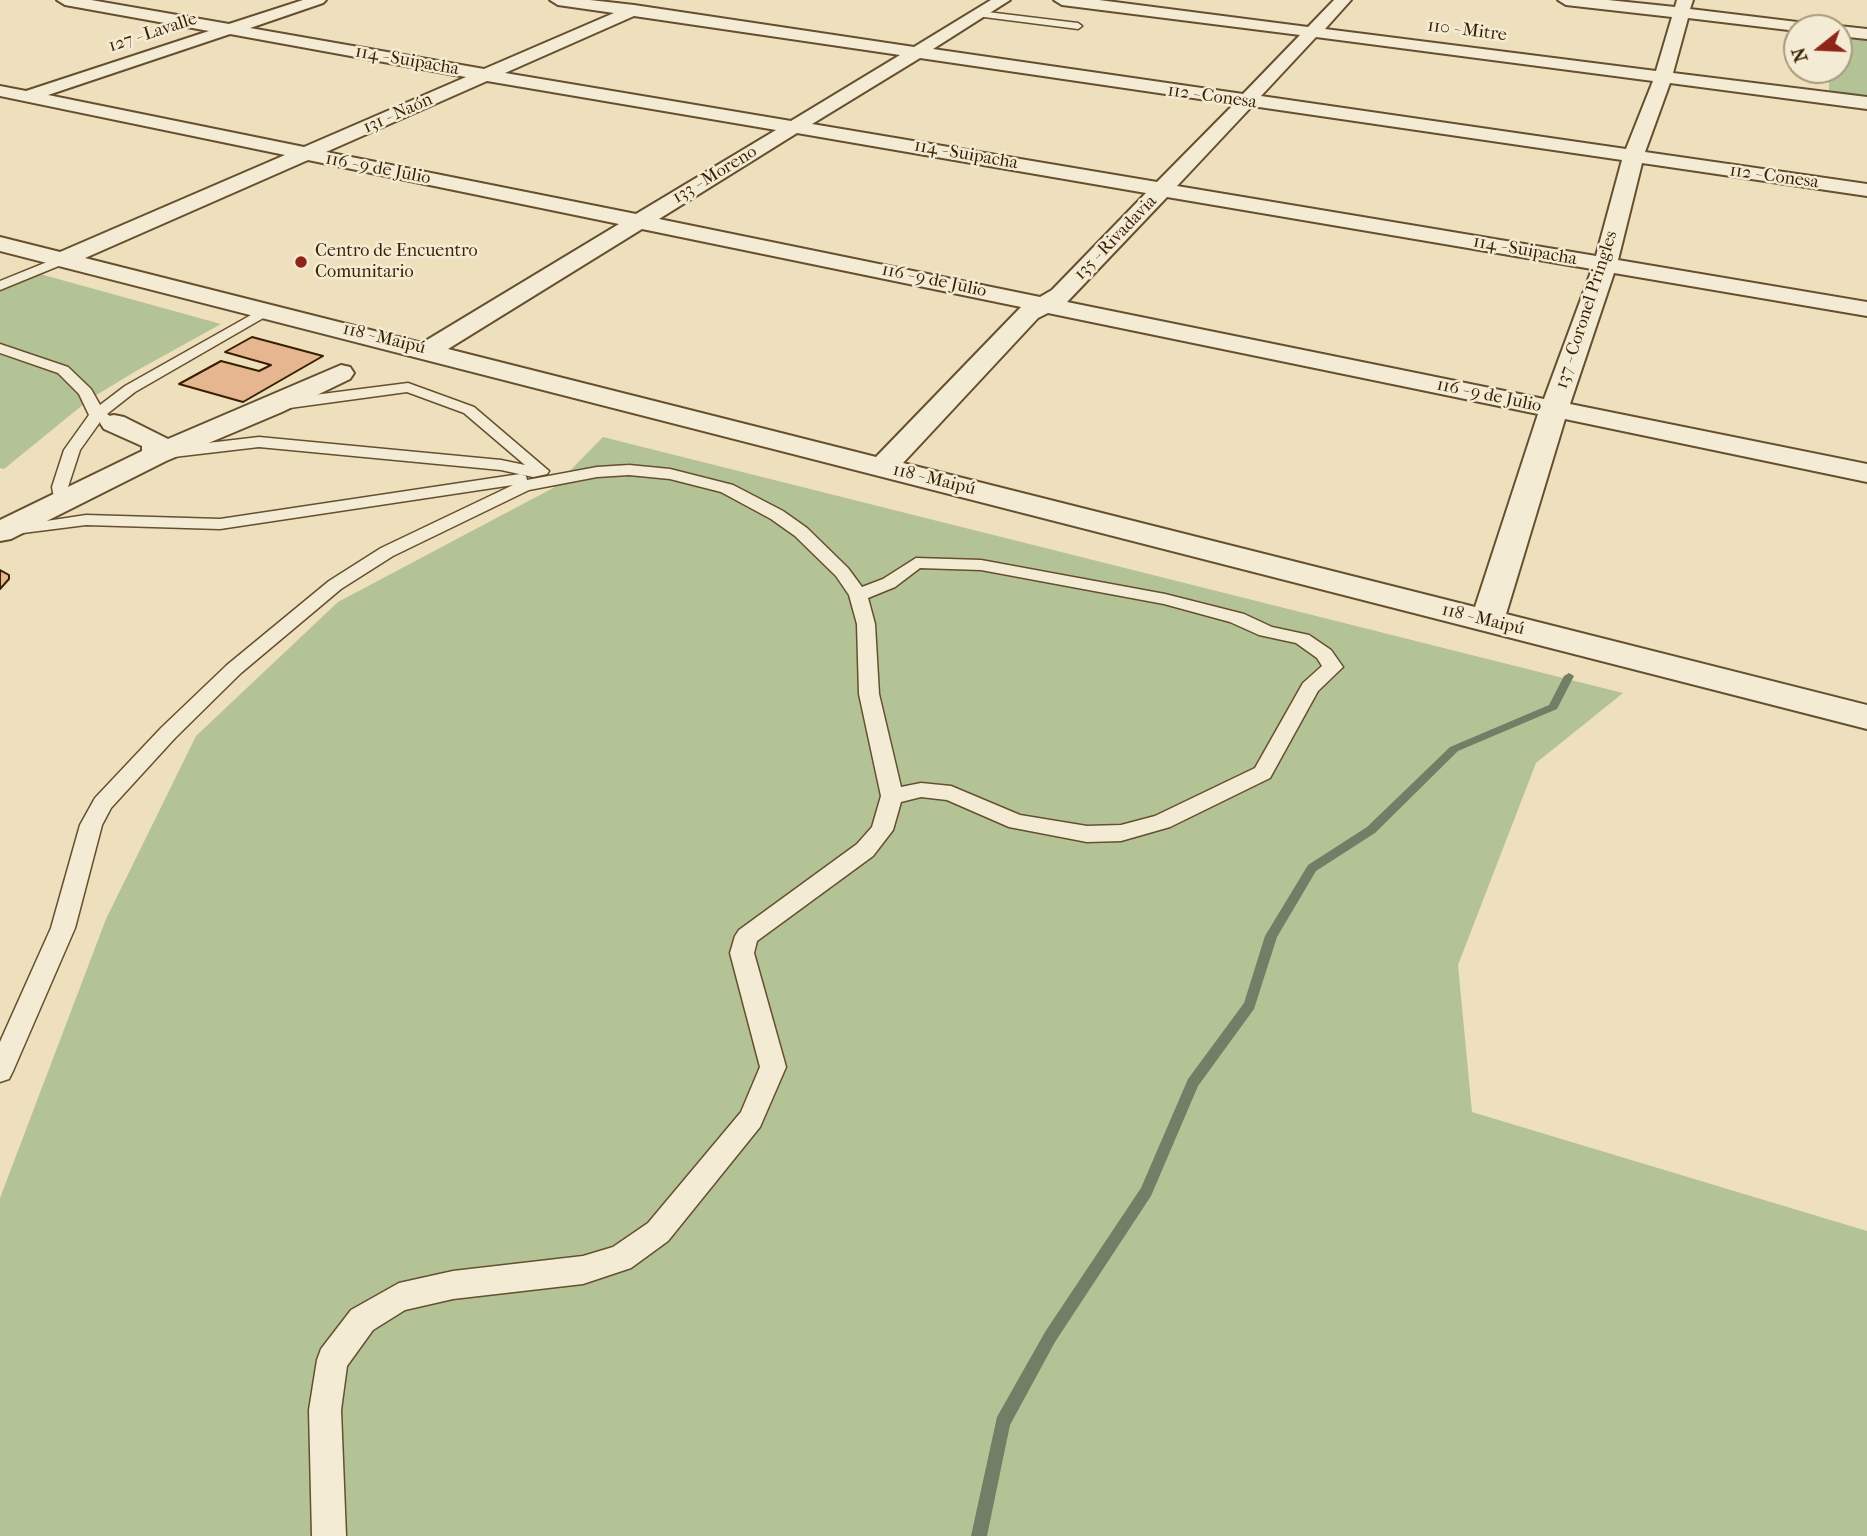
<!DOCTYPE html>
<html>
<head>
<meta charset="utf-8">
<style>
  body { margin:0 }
  #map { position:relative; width:1867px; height:1536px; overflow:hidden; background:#eee0bd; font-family:"IM FELL French Canon",serif }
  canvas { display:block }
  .north { position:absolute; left:1783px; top:14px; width:70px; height:70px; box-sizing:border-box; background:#f4ebd4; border:2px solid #a8997f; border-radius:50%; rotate:252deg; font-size:19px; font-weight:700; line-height:28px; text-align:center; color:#371f00 }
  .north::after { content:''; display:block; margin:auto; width:24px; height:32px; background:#8f2418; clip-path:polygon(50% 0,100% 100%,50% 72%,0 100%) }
</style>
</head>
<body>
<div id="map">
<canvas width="1867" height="1536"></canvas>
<div class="north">N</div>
</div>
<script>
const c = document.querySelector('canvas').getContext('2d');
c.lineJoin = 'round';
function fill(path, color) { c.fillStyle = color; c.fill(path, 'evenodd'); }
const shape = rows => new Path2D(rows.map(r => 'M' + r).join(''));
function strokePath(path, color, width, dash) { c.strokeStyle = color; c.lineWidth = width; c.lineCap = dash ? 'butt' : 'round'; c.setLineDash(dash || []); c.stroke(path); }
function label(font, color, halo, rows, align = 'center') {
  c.font = font + ' "IM FELL French Canon",serif'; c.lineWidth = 5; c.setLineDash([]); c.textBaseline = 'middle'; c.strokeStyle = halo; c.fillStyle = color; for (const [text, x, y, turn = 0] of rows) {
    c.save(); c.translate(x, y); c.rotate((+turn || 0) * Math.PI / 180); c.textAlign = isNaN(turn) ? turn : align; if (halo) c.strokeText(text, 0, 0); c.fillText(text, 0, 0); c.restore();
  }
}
const green = shape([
  [1839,36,1867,39,1867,96,1829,91,1829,70,1839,70],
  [40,274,221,324,136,371,90,399,4,469,0,468,0,291],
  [603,437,1623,693,1536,763,1458,965,1472,1112,1867,1231,1867,1536,0,1536,0,1198,106,919,196,736,338,602,553,488]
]);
const stream = shape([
  [1569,673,1574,676,1557,709,1458,751,1375,833,1316,871,1277,937,1254,1009,1198,1086,1151,1196,1055,1342,1010,1425,987,1536,971,1536,997,1417,1045,1332,1141,1188,1188,1079,1244,1003,1265,936,1308,865,1367,827,1450,747,1549,705,1564,676,1569,673]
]);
const building = shape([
  [252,337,323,356,243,402,179,384,221,361,259,371,271,365,225,352,252,337],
  [0,570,9,575,9,579,0,589,0,570]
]);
const lane = shape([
  [979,11,1078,23,1082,26,1078,29,976,16,979,11],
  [62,256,66,257,66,263,0,290,0,281,62,256],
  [267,306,274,310,272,313,135,392,107,414,117,421,109,426,100,422,80,450,68,487,69,500,61,505,55,504,52,487,64,450,89,415,79,394,58,373,0,353,0,344,68,367,91,389,100,405,125,386,267,306],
  [408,383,474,407,549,471,547,474,533,477,501,470,259,447,165,458,157,453,165,448,259,437,501,460,525,465,464,413,407,392,275,410,267,405,275,400,408,383],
  [629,465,670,469,733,485,783,511,807,528,848,568,862,587,883,579,916,558,981,560,1165,594,1244,614,1272,627,1309,635,1331,650,1343,667,1318,691,1270,778,1170,827,1121,841,1087,842,1009,827,947,800,921,797,901,802,893,830,873,856,757,941,754,953,786,1067,760,1127,668,1241,631,1268,583,1284,453,1299,405,1310,373,1330,347,1366,341,1410,346,1536,312,1536,309,1410,317,1360,321,1349,351,1310,399,1283,453,1271,583,1256,613,1247,648,1223,741,1112,760,1067,730,953,735,936,739,930,857,844,872,827,881,796,859,694,857,624,849,595,836,576,795,536,771,519,721,492,670,479,629,475,597,477,529,490,393,556,341,589,241,673,175,738,111,808,102,825,75,928,13,1071,9,1079,0,1082,0,1042,51,928,80,825,95,798,161,728,227,665,329,581,381,548,513,485,220,529,86,525,7,535,1,534,0,528,86,515,220,519,520,474,526,476,527,480,597,467,629,465],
  [920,568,981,570,1164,604,1230,622,1259,635,1296,643,1317,658,1322,666,1303,683,1255,768,1155,816,1121,825,1087,826,1020,815,951,786,921,783,901,787,879,694,875,624,868,598,895,587,920,568]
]);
const street = shape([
  [57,0,91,0,229,24,303,0,326,0,323,3,250,28,484,69,614,13,558,5,550,0,590,0,634,5,914,47,991,0,1010,0,933,49,1243,94,1300,35,1062,5,1054,0,1099,0,1308,27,1334,0,1351,0,1325,29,1656,71,1672,17,1566,5,1558,0,1608,0,1675,7,1677,0,1693,0,1690,9,1822,25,1824,28,1797,28,1797,31,1688,18,1673,73,1867,97,1867,109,1670,83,1645,152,1867,184,1867,196,1642,163,1618,260,1867,302,1867,316,1614,273,1570,404,1867,464,1867,482,1565,419,1506,614,1867,705,1867,729,0,251,0,237,60,252,285,155,0,96,0,86,26,91,209,31,65,5,57,0],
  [634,16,900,55,791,121,505,73,634,16],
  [230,34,466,77,304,147,48,95,230,34],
  [1316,37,1653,81,1626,149,1261,96,1316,37],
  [920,58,1234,104,1157,182,812,124,920,58],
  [487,81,776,130,636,214,326,152,487,81],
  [1252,106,1622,160,1596,256,1177,186,1252,106],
  [797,133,1146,193,1052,290,1040,297,659,219,797,133],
  [308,160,619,224,422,343,85,258,308,160],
  [1167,197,1592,269,1544,399,1067,302,1167,197],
  [642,229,1021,307,876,457,448,349,642,229],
  [1048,313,1538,414,1475,607,903,463,1038,318,1048,313],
  [1839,26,1867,29,1867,39,1839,36,1839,28,1833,28,1839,26],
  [341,365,350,367,354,373,350,379,282,412,166,461,11,539,0,541,0,520,142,451,142,446,104,429,100,423,104,417,114,415,124,417,168,439,341,365]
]);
const markers = [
  [301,262,7,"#8f2418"]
];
const farStreetnames = [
  ["110 - Mitre",1467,31,7],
  ["127 - Lavalle",153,33,-18],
  ["114 - Suipacha",407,61,10],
  ["112 - Conesa",1212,97,8],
  ["131 - Naón",398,114,-24],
  ["114 - Suipacha",966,155,10],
  ["116 - 9 de Julio",378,169,11],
  ["133 - Moreno",715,175,-31],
  ["112 - Conesa",1774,177,8],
  ["135 - Rivadavia",1116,238,-46],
  ["114 - Suipacha",1525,251,10],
  ["116 - 9 de Julio",934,281,12],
  ["137 - Coronel Pringles",1587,310,-72],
  ["118 - Maipú",384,339,14],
  ["116 - 9 de Julio",1489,396,12],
  ["118 - Maipú",934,480,14],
  ["118 - Maipú",1483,620,14]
];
const farPoinames = [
  ["Centro de Encuentro",315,252],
  ["Comunitario",315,273]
];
fill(green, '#b4c395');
fill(stream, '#737e66');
fill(building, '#e6b690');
strokePath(building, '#371f00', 2);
strokePath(lane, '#654f2f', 3);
strokePath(street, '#654f2f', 4);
fill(lane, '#f4ebd4');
fill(street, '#f4ebd4');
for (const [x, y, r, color] of markers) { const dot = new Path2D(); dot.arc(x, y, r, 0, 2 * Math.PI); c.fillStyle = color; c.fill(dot); strokePath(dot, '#f4ebd4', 2.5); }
label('18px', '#371f00', '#f4ebd4', farStreetnames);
label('18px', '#371f00', '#f4ebd4', farPoinames, 'left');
</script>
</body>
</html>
